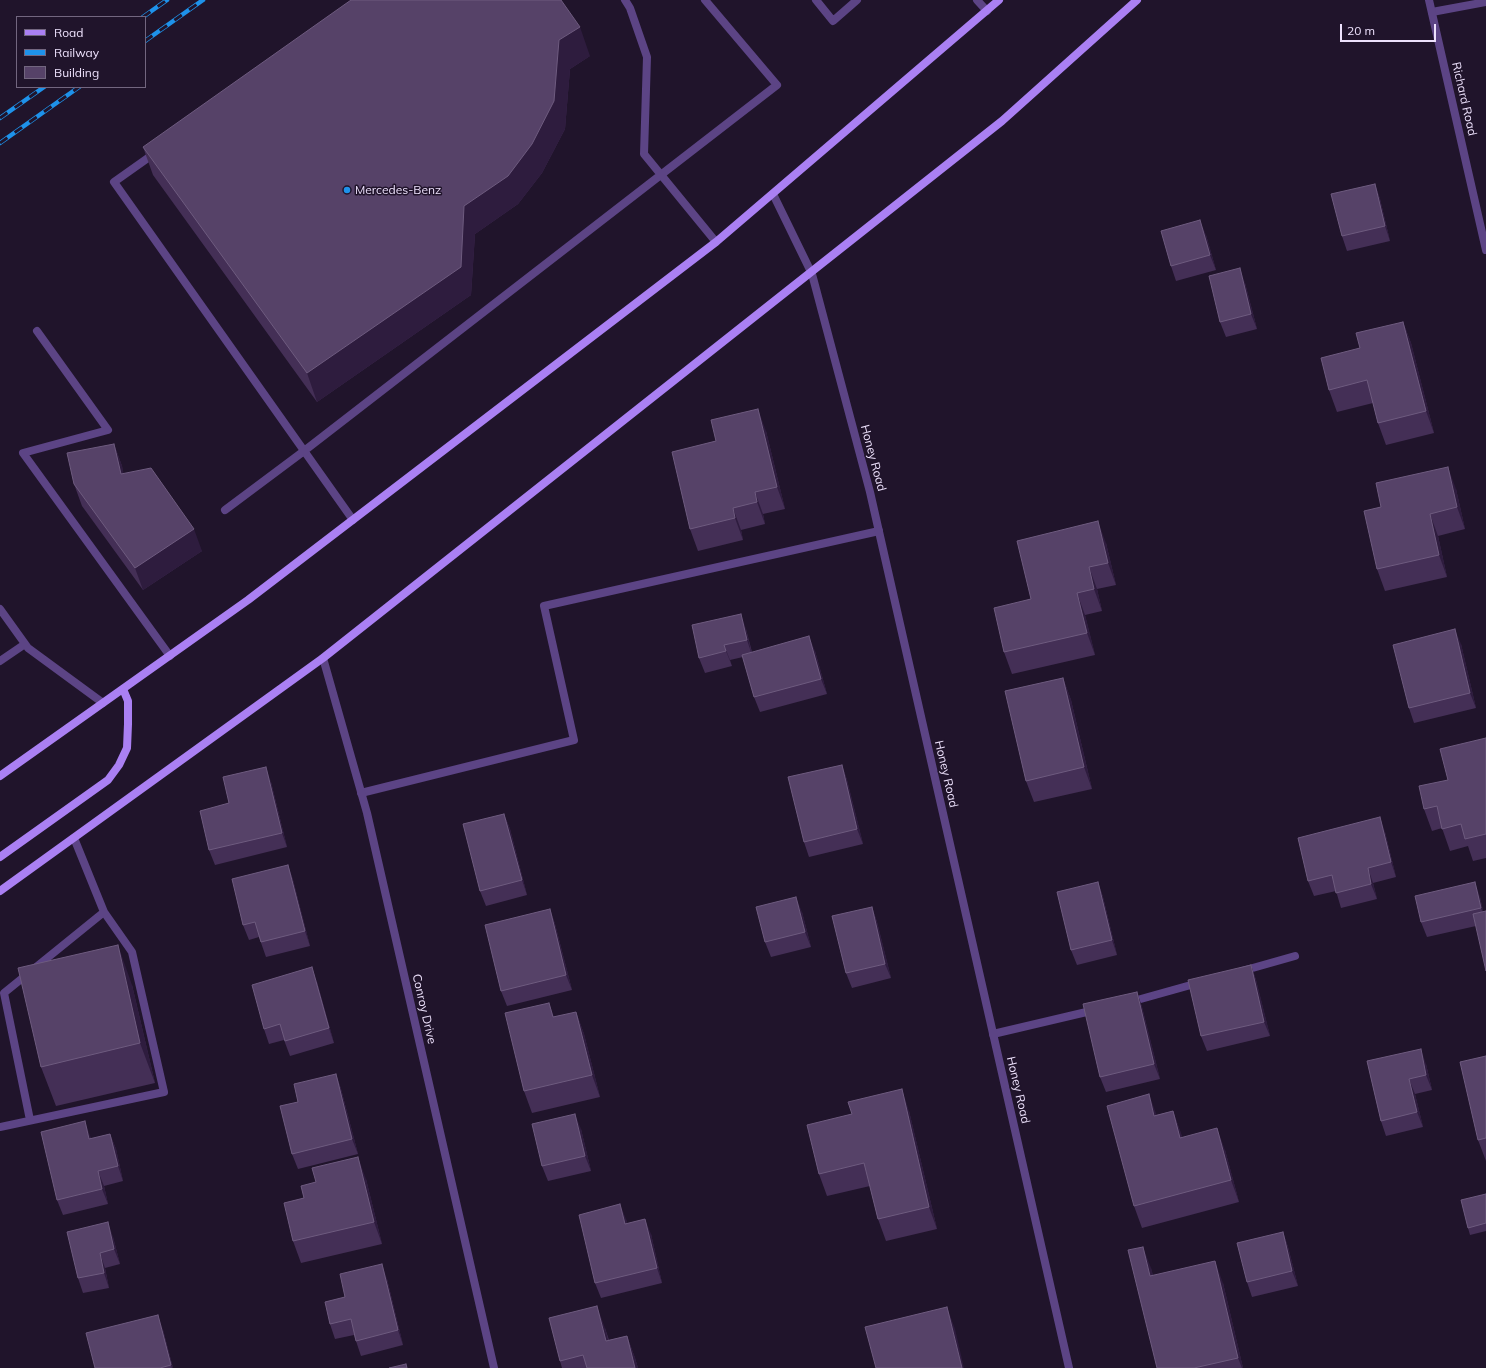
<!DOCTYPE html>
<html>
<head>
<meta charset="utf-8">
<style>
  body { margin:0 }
  #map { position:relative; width:1486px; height:1368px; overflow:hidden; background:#20142b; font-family:Mulish,sans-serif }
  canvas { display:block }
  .legend { position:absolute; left:16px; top:16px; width:130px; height:72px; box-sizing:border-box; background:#20142b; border:1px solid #72667f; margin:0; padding:5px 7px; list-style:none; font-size:12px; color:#ede1fc }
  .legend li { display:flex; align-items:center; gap:8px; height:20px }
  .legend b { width:20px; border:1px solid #72667f }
  .scale { position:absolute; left:1340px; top:24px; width:96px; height:18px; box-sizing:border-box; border:2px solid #ede1fc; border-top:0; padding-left:5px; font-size:12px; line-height:14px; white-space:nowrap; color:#ede1fc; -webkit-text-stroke:3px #20142b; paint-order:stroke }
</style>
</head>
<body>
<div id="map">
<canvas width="1486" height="1368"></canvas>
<ul class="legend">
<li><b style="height:5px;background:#aa80f3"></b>Road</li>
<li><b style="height:5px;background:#1e92ea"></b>Railway</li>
<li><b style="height:11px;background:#564268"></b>Building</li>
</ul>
<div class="scale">20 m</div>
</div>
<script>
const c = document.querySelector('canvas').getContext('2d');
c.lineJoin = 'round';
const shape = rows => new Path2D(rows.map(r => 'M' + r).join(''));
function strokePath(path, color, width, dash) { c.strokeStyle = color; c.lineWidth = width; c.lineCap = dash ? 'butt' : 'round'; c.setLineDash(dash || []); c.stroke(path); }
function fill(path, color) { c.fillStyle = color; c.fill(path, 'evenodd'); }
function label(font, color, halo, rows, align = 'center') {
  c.font = font + ' Mulish,sans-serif'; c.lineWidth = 3; c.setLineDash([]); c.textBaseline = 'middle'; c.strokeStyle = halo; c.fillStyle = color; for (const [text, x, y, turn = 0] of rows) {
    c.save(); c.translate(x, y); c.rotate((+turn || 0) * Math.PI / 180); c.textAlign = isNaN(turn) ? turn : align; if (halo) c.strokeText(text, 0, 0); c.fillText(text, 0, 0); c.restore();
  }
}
const service = shape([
  [625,0,630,8,647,57,644,154,716,242],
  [816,0,833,21,857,0],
  [977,0,987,11],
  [1432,12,1486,2],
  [155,153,114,182,353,520],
  [37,331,108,430,23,453,170,656],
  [225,510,304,451,777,85,705,0],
  [0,609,28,648,103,703],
  [0,661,25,644],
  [361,793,574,740,544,606,879,531],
  [1242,971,1295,956],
  [1130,1002,1198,983],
  [993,1034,1095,1010],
  [30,1120,4,993,104,912],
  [0,1127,164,1092,132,952,104,912,74,838]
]);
const minor = shape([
  [773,194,812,274,870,492,1069,1368],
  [323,658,367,813,494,1368]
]);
const tertiary = shape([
  [1429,0,1486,250]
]);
const secondary = shape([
  [0,776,248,600,716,242,999,0],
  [0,857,108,780,119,765,127,748,128,724,128,701,123,689],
  [0,891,323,658,1002,121,1137,0]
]);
const rail = shape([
  [143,17,167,0],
  [145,41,203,0],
  [0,118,44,87],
  [0,143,79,87]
]);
const wall = shape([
  [590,56,570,69,565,129,542,173,518,204,475,234,471,295,317,402,153,175,143,147],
  [1375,184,1380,199,1390,241,1347,251,1342,236],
  [1206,235,1216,270,1176,281,1171,266],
  [1245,283,1257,329,1226,337,1220,322],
  [1403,322,1411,343,1434,433,1386,445,1378,423,1373,403,1337,412,1329,390,1360,348],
  [766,431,785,509,763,514,765,524,741,530,743,540,698,551,690,529],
  [114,444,122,466,123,473,202,551,143,590,82,506,74,484],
  [1456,489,1465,529,1438,536,1447,577,1385,591,1377,569,1381,507],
  [1106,543,1116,585,1097,589,1102,611,1085,615,1095,655,1012,674,1004,652,1031,599],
  [746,629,752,652,815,651,827,694,760,712,754,697,743,657,730,660,732,666,705,673,699,658],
  [1461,644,1476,708,1414,723,1409,708],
  [1063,678,1071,700,1092,789,1034,802,1026,781],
  [1486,738,1486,858,1473,861,1468,846,1450,851,1442,828,1432,831,1424,809,1448,780],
  [842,765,847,780,863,844,809,857,804,842],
  [271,782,287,847,215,865,209,850,229,803],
  [504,814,510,829,527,895,486,906,480,891],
  [1385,832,1396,877,1373,883,1377,899,1341,908,1336,891,1314,896,1308,881],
  [288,865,293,880,310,946,266,957,259,937,249,940,243,925],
  [1098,882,1103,897,1117,955,1077,965,1071,950],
  [1480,897,1483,912,1476,926,1427,937,1421,922],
  [872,907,877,922,891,978,852,988,846,973],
  [550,909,555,924,572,990,507,1006,501,991],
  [802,912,811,947,771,957,765,942],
  [1251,965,1256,980,1270,1036,1207,1051,1201,1036],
  [317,982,334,1043,290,1056,284,1040,269,1044,264,1029],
  [132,985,155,1083,56,1106,41,1067],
  [1137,992,1142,1007,1160,1079,1106,1092,1100,1077],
  [576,1012,584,1034,600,1097,532,1113,524,1091],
  [1486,1056,1486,1161,1478,1140],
  [1367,1061,1426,1064,1432,1090,1415,1094,1423,1127,1386,1136,1381,1121],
  [336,1074,341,1089,358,1154,298,1169,292,1154,298,1102],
  [909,1111,937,1229,886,1241,878,1219,870,1186,827,1196,819,1174,852,1114],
  [1173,1111,1182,1137,1225,1150,1239,1202,1142,1228,1134,1206,1156,1115],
  [581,1129,591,1171,548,1181,542,1166],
  [110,1134,116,1149,123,1181,104,1186,108,1204,63,1215,57,1200,90,1136,91,1139],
  [366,1179,382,1244,301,1263,293,1241,304,1198,316,1182],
  [1486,1194,1486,1231,1470,1235,1468,1228],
  [626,1219,627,1224,651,1234,662,1283,601,1298,595,1283],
  [1283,1232,1288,1247,1298,1286,1252,1297,1247,1282],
  [113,1237,120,1264,105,1268,109,1288,83,1293,78,1278],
  [1151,1268,1153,1276,1223,1283,1243,1368,1157,1368],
  [387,1279,403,1345,361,1356,354,1335,335,1339,330,1324,345,1297],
  [605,1328,609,1340,627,1336,635,1358,638,1368,562,1368,560,1361],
  [163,1330,173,1368,95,1368]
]);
const shadedWall = shape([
  [580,27,590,56,570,69,565,129,542,173,518,204,475,234,471,295,317,402,307,373,464,206,559,40],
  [1375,184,1380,199,1390,241,1385,226],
  [1200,220,1206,235,1216,270,1210,255],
  [1240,268,1245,283,1257,329,1251,314],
  [1403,322,1411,343,1434,433,1426,411],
  [758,409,766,431,785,509,777,487],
  [114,444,122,466,129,496,121,474],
  [1448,467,1456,489,1465,529,1457,507],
  [755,492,763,514,765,524,757,502],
  [733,508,741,530,743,540,735,518],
  [1430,514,1438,536,1447,577,1439,555],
  [1098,521,1106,543,1116,585,1108,563],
  [194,529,202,551,143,590,135,568],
  [1089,567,1097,589,1102,611,1094,589],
  [1077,593,1085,615,1095,655,1087,633],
  [741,614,746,629,752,655,747,640],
  [1455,629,1461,644,1476,708,1470,693],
  [809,636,815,651,827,694,821,679],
  [724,645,730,660,732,666,726,651],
  [1063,678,1071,700,1092,789,1084,767],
  [842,765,847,780,863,844,857,829],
  [266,767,271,782,287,847,282,833],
  [504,814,510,829,527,895,522,880],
  [1380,817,1385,832,1396,877,1391,862],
  [288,865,293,880,310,946,305,931],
  [1368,868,1373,883,1377,899,1371,884],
  [1098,882,1103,897,1117,955,1112,940],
  [1475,882,1480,897,1486,923,1481,908],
  [796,897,802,912,811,947,805,932],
  [872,907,877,922,891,978,885,964],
  [550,909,555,924,572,990,566,975],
  [118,945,132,985,155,1083,140,1043],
  [1251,965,1256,980,1270,1036,1264,1022],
  [312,967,317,982,334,1043,329,1028],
  [1137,992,1142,1007,1160,1079,1154,1064],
  [549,1003,557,1025,553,1017],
  [576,1012,584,1034,600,1097,592,1075],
  [1421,1049,1426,1064,1432,1090,1426,1075],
  [336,1074,341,1089,358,1154,352,1139],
  [1409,1079,1415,1094,1423,1127,1417,1112],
  [902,1089,909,1111,937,1229,929,1207],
  [1149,1094,1157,1116,1154,1116],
  [1173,1111,1181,1133,1188,1160,1180,1138],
  [575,1114,581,1129,591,1171,585,1156],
  [85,1121,90,1136,94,1154,89,1139],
  [1217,1128,1225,1150,1239,1202,1231,1180],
  [110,1134,116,1149,123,1181,118,1166],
  [358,1157,366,1179,382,1244,374,1222],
  [98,1171,104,1186,108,1204,102,1189],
  [620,1204,626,1219,631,1239,625,1224],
  [645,1219,651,1234,662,1283,657,1268],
  [108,1222,113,1237,120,1264,114,1249],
  [1283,1232,1288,1247,1298,1286,1292,1271],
  [1143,1247,1151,1268,1158,1298,1150,1276],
  [100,1253,105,1268,109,1288,104,1273],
  [1215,1261,1223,1283,1243,1368,1242,1368,1238,1358],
  [382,1264,387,1279,403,1345,398,1330],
  [597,1306,605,1328,614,1363,606,1341],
  [947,1307,955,1329,964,1368,962,1368],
  [158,1315,163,1330,173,1368,172,1368,171,1365],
  [627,1336,635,1358,638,1368,635,1368]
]);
const building = shape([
  [351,0,561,0,580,27,559,40,554,101,532,144,508,176,464,206,461,267,307,373,143,147,351,0],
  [1375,184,1385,226,1342,236,1331,194,1375,184],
  [1200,220,1210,255,1171,266,1161,231,1200,220],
  [1240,268,1251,314,1220,322,1209,276,1240,268],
  [1403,322,1426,411,1378,423,1367,380,1329,390,1321,358,1360,348,1356,333,1403,322],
  [758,409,777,487,755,492,757,502,733,508,735,518,690,529,672,452,716,441,711,420,758,409],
  [114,444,121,474,151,468,194,529,135,568,74,484,67,453,114,444],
  [1448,467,1457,507,1430,514,1439,555,1377,569,1364,511,1381,507,1376,483,1448,467],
  [1098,521,1108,563,1089,567,1094,589,1077,593,1087,633,1004,652,994,608,1031,599,1017,541,1098,521],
  [741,614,747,640,724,645,726,651,699,658,692,625,741,614],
  [1455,629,1470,693,1409,708,1393,645,1455,629],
  [809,636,821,679,754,697,742,655,809,636],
  [1063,678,1084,767,1026,781,1005,691,1063,678],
  [1486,738,1486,834,1465,839,1461,824,1442,829,1437,806,1424,809,1419,786,1448,780,1440,749,1486,738],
  [842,765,857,829,804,842,788,777,842,765],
  [266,767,282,833,209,850,200,811,229,803,223,777,266,767],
  [504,814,522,880,480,891,463,824,504,814],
  [1380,817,1391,862,1368,868,1371,884,1336,893,1332,875,1308,881,1298,838,1380,817],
  [288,865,305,931,261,942,255,922,243,925,232,879,288,865],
  [1098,882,1112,940,1071,950,1057,892,1098,882],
  [1475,882,1481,908,1421,922,1415,896,1475,882],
  [796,897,805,932,765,942,756,907,796,897],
  [872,907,885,964,846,973,832,916,872,907],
  [550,909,566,975,501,991,485,925,550,909],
  [1486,911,1486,971,1473,914,1486,911],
  [118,945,140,1043,41,1067,18,968,118,945],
  [1251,965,1264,1022,1201,1036,1188,980,1251,965],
  [312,967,329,1028,285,1041,280,1024,264,1029,252,985,312,967],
  [1137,992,1154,1064,1100,1077,1083,1004,1137,992],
  [549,1003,553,1017,576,1012,592,1075,524,1091,505,1013,549,1003],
  [1421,1049,1426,1075,1409,1079,1417,1112,1381,1121,1367,1061,1421,1049],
  [1486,1056,1486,1138,1478,1140,1460,1062,1486,1056],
  [336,1074,352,1139,292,1154,280,1106,298,1102,294,1084,336,1074],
  [902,1089,929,1207,878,1219,864,1163,819,1174,807,1125,852,1114,848,1102,902,1089],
  [1149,1094,1154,1116,1173,1111,1180,1138,1217,1128,1231,1180,1134,1206,1107,1106,1149,1094],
  [575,1114,585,1156,542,1166,532,1124,575,1114],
  [85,1121,89,1139,110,1134,118,1166,98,1171,102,1189,57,1200,41,1132,85,1121],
  [358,1157,374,1222,293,1241,284,1203,304,1198,301,1186,316,1182,312,1168,358,1157],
  [1486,1194,1486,1223,1468,1228,1461,1200,1486,1194],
  [620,1204,625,1224,645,1219,657,1268,595,1283,579,1215,620,1204],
  [108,1222,114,1249,100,1253,104,1273,78,1278,67,1232,108,1222],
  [1283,1232,1292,1271,1247,1282,1237,1243,1283,1232],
  [1143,1247,1150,1276,1215,1261,1238,1358,1194,1368,1157,1368,1128,1250,1143,1247],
  [382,1264,398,1330,356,1341,351,1319,330,1324,325,1302,345,1297,340,1274,382,1264],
  [597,1306,606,1341,627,1336,635,1368,587,1368,583,1355,560,1361,549,1318,597,1306],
  [947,1307,962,1368,876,1368,865,1327,947,1307],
  [158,1315,171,1365,160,1368,95,1368,86,1333,158,1315],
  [406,1364,407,1368,389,1368,406,1364]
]);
const markers = [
  [347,190,4,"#1e92ea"]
];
const streetNames = [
  ["Richard Road",1464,99,77],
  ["Honey Road",873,458,75],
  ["Honey Road",946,774,77],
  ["Conroy Drive",424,1009,77],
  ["Honey Road",1018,1090,77]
];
const poiNames = [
  ["Mercedes-Benz",355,190]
];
strokePath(service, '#5c4485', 8);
strokePath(minor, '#5c4485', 8);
strokePath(tertiary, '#5c4485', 8);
strokePath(secondary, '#aa80f3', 8);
strokePath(rail, '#1e92ea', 4.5);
strokePath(rail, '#20142b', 3, [9]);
fill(wall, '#442f56');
fill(shadedWall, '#2e1c3e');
fill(building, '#564268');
strokePath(building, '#6e5b7f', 1);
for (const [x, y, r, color] of markers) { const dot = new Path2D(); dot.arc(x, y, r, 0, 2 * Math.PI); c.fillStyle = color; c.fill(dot); strokePath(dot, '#20142b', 1.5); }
label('12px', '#ede1fc', '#20142b', streetNames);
label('12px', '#ede1fc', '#20142b', poiNames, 'left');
</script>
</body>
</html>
